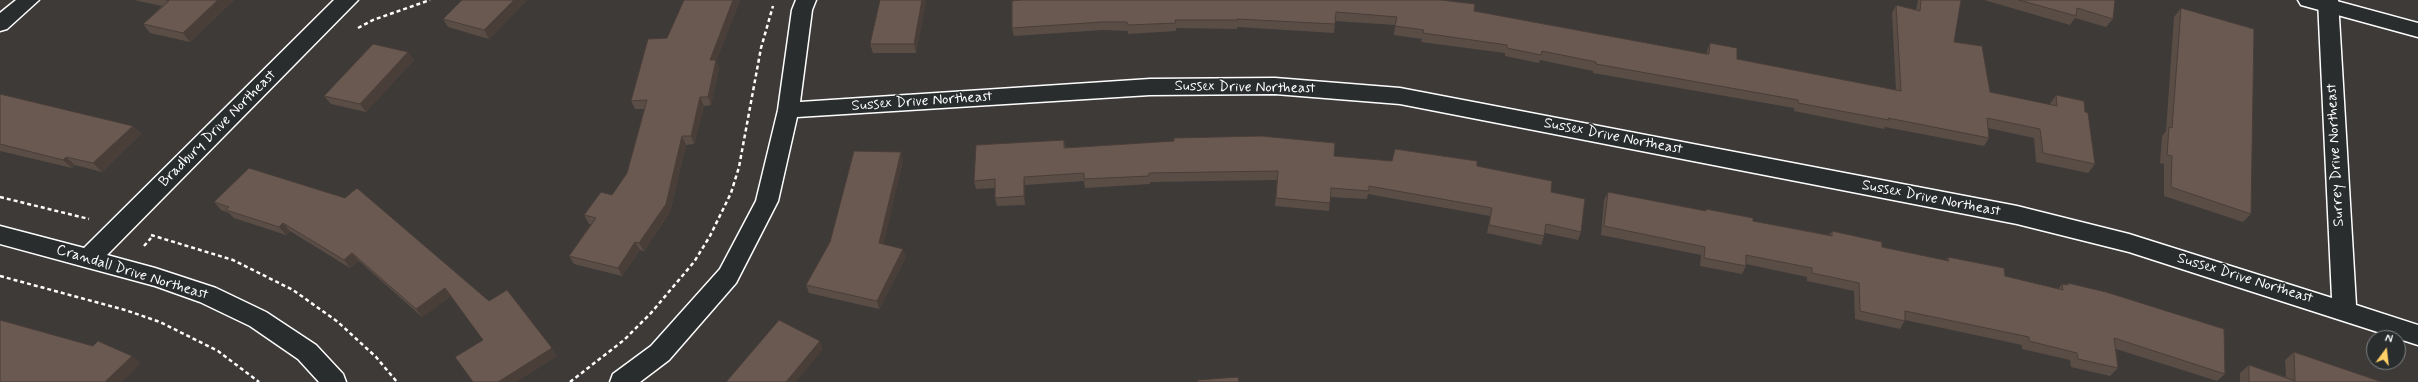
<!DOCTYPE html>
<html>
<head>
<meta charset="utf-8">
<style>
  body { margin:0 }
  #map { position:relative; width:2418px; height:382px; overflow:hidden; background:#3d3a38; font-family:Mynerve,sans-serif }
  canvas { display:block }
  .north { position:absolute; left:2366px; top:330px; width:40px; height:40px; box-sizing:border-box; background:#2a2d2e; border:1px solid #7f8182; border-radius:50%; rotate:15deg; font-size:11px; font-weight:700; line-height:16px; text-align:center; color:#fff }
  .north::after { content:''; display:block; margin:auto; width:14px; height:18px; background:#ffd166; clip-path:polygon(50% 0,100% 100%,50% 72%,0 100%) }
</style>
</head>
<body>
<div id="map">
<canvas width="2418" height="382"></canvas>
<div class="north">N</div>
</div>
<script>
const c = document.querySelector('canvas').getContext('2d');
c.lineJoin = 'round';
const shape = rows => new Path2D(rows.map(r => 'M' + r).join(''));
function strokePath(path, color, width, dash) { c.strokeStyle = color; c.lineWidth = width; c.lineCap = dash ? 'butt' : 'round'; c.setLineDash(dash || []); c.stroke(path); }
function fill(path, color) { c.fillStyle = color; c.fill(path, 'evenodd'); }
function label(font, color, halo, rows, align = 'center') {
  c.font = font + ' Mynerve,sans-serif'; c.lineWidth = 3; c.setLineDash([]); c.textBaseline = 'middle'; c.strokeStyle = halo; c.fillStyle = color; for (const [text, x, y, turn = 0] of rows) {
    c.save(); c.translate(x, y); c.rotate((+turn || 0) * Math.PI / 180); c.textAlign = isNaN(turn) ? turn : align; if (halo) c.strokeText(text, 0, 0); c.fillText(text, 0, 0); c.restore();
  }
}
const path = shape([
  [358,28,373,20,430,0],
  [0,197,89,219],
  [151,235,233,260,293,290,338,322,376,357,397,382],
  [144,246,151,238],
  [0,276,125,310,160,322,218,351,259,382],
  [570,382,624,340,651,313,694,262,710,236,731,193,739,167,761,48,773,6]
]);
const street = shape([
  [334,0,358,0,107,255,155,268,216,288,266,312,316,345,343,374,346,382,319,382,298,359,250,326,200,302,155,286,0,244,0,226,84,248,334,0],
  [796,0,816,0,812,10,800,102,1150,79,1275,78,1400,88,2017,206,2129,234,2332,298,2318,0,2338,0,2356,305,2418,325,2418,345,2129,252,2017,224,1400,104,1275,94,1150,95,797,117,778,201,736,283,669,360,640,382,610,382,613,374,651,346,720,269,756,201,778,110,792,10,796,0]
]);
const secondary = shape([
  [16,0,39,0,7,29,0,31,0,13,16,0],
  [2298,0,2333,0,2418,23,2418,37,2301,5,2298,0]
]);
const wall = shape([
  [134,0,234,0,190,42,150,33,143,24,162,6],
  [462,0,527,0,489,39,448,27,443,19],
  [684,0,740,0,716,61,719,68,711,105,704,106,694,144,686,145,670,212,644,251,640,250,622,276,574,264,569,256,591,224,589,224,584,215,612,195,627,173,645,109,635,109,631,101,667,38],
  [926,0,916,53,873,53,870,44],
  [1918,0,1961,0,1954,42,1990,92,2050,105,2050,104,2056,95,2085,112,2095,164,2088,173,2036,162,2034,138,1988,128,1989,138,1984,146,1885,127,1884,129,1794,111,1794,108,1593,73,1593,71,1540,60,1539,63,1505,56,1505,53,1421,42,1422,39,1394,35,1395,25,1335,21,1334,33,1237,27,1237,29,1176,28,1176,31,1128,34,1128,31,1103,30,1014,36,1012,28,1012,1,1474,11,1707,54,1707,51,1710,43,1737,59,1896,90,1892,13,1896,5,1916,10],
  [1984,0,2115,0,2113,19,2106,27,2075,18,2070,25],
  [2181,8,2251,214,2243,222,2164,196,2164,164,2160,163,2162,136,2166,131,2174,17],
  [408,52,414,60,366,112,331,104,324,96],
  [0,94,133,126,141,134,102,172,75,165,72,168,0,151],
  [1064,140,1065,147,1334,156,1392,161,1477,166,1551,192,1581,232,1578,240,1545,233,1541,245,1487,233,1490,216,1368,194,1367,199,1330,197,1329,211,1275,206,1277,180,1150,182,1150,184,1085,188,1084,181,1025,185,1025,205,997,206,995,198,995,188,976,189,974,181],
  [903,161,883,244,906,257,879,309,809,293,806,285],
  [249,168,489,301,557,356,516,382,473,382,483,340,451,296,422,317,359,261,350,268,290,231,286,235,234,218,229,213,221,210,214,202],
  [1608,192,1705,211,1706,209,1753,221,1829,235,1832,231,1882,247,1946,261,1948,257,2005,276,2058,289,2062,284,2066,285,2068,283,2225,374,2217,381,2116,349,2118,368,2110,376,2071,367,2070,360,2022,349,2022,345,1905,320,1900,329,1855,319,1854,291,1807,281,1807,277,1746,264,1746,266,1742,274,1700,266,1701,255,1601,235,1604,200],
  [2294,352,2382,382,2240,382,2240,373,2249,365,2286,377,2285,360]
]);
const shadedWall = shape([
  [218,0,234,0,190,42,183,33],
  [514,0,527,0,489,39,484,30],
  [733,0,740,0,716,61,719,68,711,105,708,97,710,60],
  [922,0,926,0,916,53,914,44],
  [408,52,414,60,366,112,360,104],
  [700,97,704,106,694,144,691,136],
  [133,126,141,134,102,172,93,163],
  [682,136,686,145,670,212,644,251,639,243],
  [901,152,903,161,882,252,879,243],
  [66,157,75,165,72,168,63,160],
  [1024,177,1025,185,1025,205,1024,196],
  [283,223,290,231,286,235,279,227],
  [635,242,640,250,622,276,618,268],
  [903,249,906,257,879,309,877,301],
  [352,253,359,261,350,268,344,260],
  [445,288,451,296,422,317,416,309],
  [820,341,823,349,796,382,786,382],
  [552,348,557,356,516,382,498,382],
  [132,356,141,363,122,382,105,382]
]);
const building = shape([
  [166,0,218,0,183,33,143,24,169,1,166,0],
  [462,0,514,0,484,30,443,19,462,0],
  [684,0,733,0,710,60,716,60,708,97,700,97,691,136,682,136,666,204,639,243,635,242,618,268,569,256,596,218,584,215,601,192,612,195,627,173,647,100,631,101,648,39,667,38,684,0],
  [880,0,922,0,914,44,870,44,880,0],
  [1020,0,1441,0,1475,4,1474,11,1706,54,1709,54,1710,43,1737,48,1737,59,1901,91,1896,5,1920,11,1921,0,1961,0,1954,42,1982,46,1990,92,2057,106,2056,95,2084,101,2085,112,2088,113,2095,164,2043,153,2040,129,1987,118,1989,138,1888,118,1889,120,1798,103,1798,100,1596,64,1596,62,1542,51,1541,55,1507,48,1507,45,1423,33,1424,30,1395,26,1397,17,1336,12,1335,24,1237,19,1238,20,1175,20,1176,23,1128,25,1127,22,1102,22,1012,28,1012,1,1020,0],
  [2019,0,2115,0,2113,19,2077,8,2076,16,2019,0],
  [2181,8,2254,29,2251,214,2171,187,2172,156,2167,155,2169,127,2172,128,2181,8],
  [373,44,408,52,360,104,324,96,373,44],
  [0,94,133,126,93,163,66,157,63,160,0,144,0,94],
  [1261,136,1335,143,1334,156,1392,161,1395,149,1477,161,1477,166,1552,181,1551,192,1585,199,1581,232,1546,224,1544,236,1489,225,1492,208,1369,186,1369,191,1331,188,1330,203,1276,198,1278,171,1149,173,1149,176,1084,179,1084,173,1024,177,1024,196,995,198,995,179,974,181,976,145,1064,140,1064,148,1174,141,1174,138,1261,136],
  [854,151,901,152,879,243,903,249,877,301,806,285,830,242,854,151],
  [249,168,345,198,357,188,489,301,507,290,552,348,498,382,473,382,455,357,483,340,445,288,416,309,352,253,344,260,283,223,279,227,226,210,229,207,214,202,249,168],
  [1608,192,1706,211,1706,209,1753,218,1753,221,1832,236,1832,231,1882,242,1882,247,1949,261,1948,257,2004,268,2005,276,2063,290,2062,284,2068,285,2068,283,2106,292,2224,329,2225,374,2114,338,2118,368,2078,359,2077,353,2029,341,2029,337,1905,311,1905,321,1860,311,1859,283,1812,273,1812,268,1746,255,1746,266,1704,258,1705,247,1604,226,1608,192],
  [0,320,93,346,98,341,132,356,105,382,0,382,0,320],
  [779,320,820,341,786,382,726,382,779,320],
  [2294,352,2382,382,2249,382,2249,365,2295,381,2294,352],
  [1238,377,1239,382,1198,382,1198,380,1238,377]
]);
const streetNames = [
  ["Sussex Drive Northeast",1245,88,1],
  ["Sussex Drive Northeast",922,102,-4],
  ["Bradbury Drive Northeast",218,129,-45],
  ["Sussex Drive Northeast",1613,137,11],
  ["Surrey Drive Northeast",2336,155,-93],
  ["Sussex Drive Northeast",1931,199,11],
  ["Crandall Drive Northeast",132,273,17],
  ["Sussex Drive Northeast",2245,279,17]
];
strokePath(street, '#fff', 3);
strokePath(secondary, '#fff', 3);
strokePath(path, '#fff', 2.5, [4, 3]);
fill(street, '#2a2d2e');
fill(secondary, '#2a2d2e');
fill(wall, '#5a4d46');
fill(shadedWall, '#4a3e39');
fill(building, '#695951');
strokePath(building, '#4a3e39', 1);
label('15px', '#fff', '#2a2d2e', streetNames);
</script>
</body>
</html>
